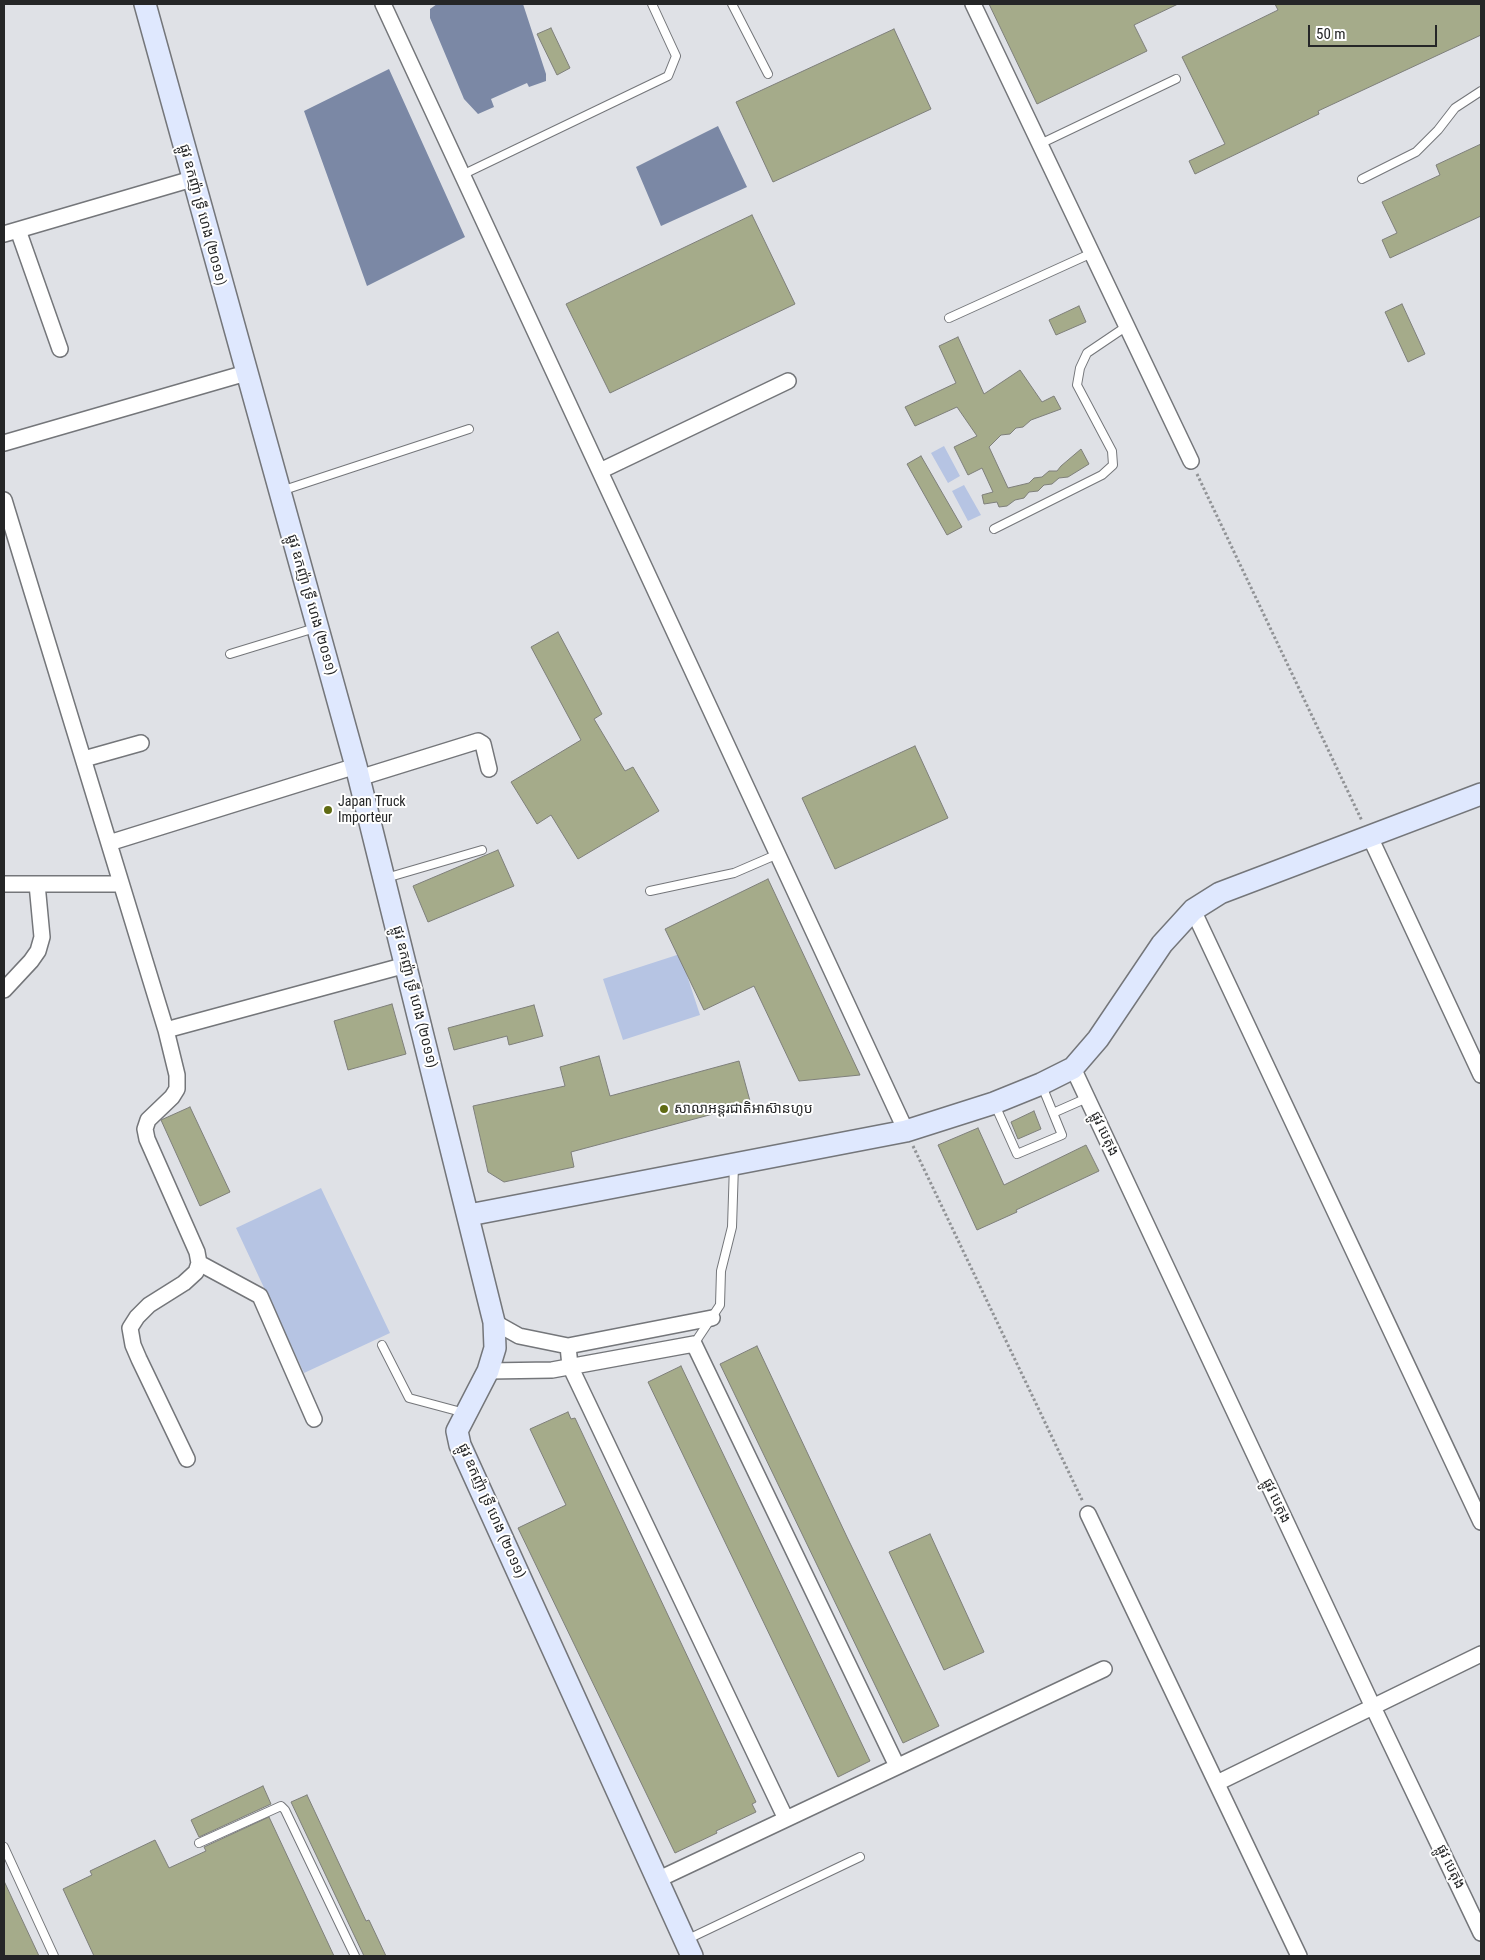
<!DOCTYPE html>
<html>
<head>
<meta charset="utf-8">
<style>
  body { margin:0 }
  #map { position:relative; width:1485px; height:1960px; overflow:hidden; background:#dfe1e6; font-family:"Roboto Condensed",sans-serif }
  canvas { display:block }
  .frame { position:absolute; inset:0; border:5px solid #252627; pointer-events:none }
  .scale { position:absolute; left:1308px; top:25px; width:129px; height:22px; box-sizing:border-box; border:2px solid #252627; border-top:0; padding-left:6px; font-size:15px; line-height:18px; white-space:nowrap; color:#252627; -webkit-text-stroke:4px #fff; paint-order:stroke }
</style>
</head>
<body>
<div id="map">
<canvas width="1485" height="1960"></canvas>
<div class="frame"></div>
<div class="scale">50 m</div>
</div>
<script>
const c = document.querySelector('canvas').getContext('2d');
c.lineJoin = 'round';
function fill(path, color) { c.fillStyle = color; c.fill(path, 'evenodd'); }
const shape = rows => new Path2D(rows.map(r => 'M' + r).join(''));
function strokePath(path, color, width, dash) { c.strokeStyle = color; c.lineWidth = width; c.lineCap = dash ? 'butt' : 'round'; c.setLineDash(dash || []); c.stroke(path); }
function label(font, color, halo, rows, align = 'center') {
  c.font = font + ' "Roboto Condensed","Noto Sans Khmer",sans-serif'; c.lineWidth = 4; c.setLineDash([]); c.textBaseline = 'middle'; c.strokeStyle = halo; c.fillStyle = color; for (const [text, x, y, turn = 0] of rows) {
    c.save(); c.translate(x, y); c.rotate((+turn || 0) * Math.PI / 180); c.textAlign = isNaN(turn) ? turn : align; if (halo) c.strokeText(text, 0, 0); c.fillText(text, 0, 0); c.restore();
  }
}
const green = shape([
  [944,446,960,476,948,483,931,453],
  [964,485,981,515,968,521,952,491],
  [680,954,700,1015,623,1040,603,979],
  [321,1188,390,1333,304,1373,236,1228]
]);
const water = shape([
  [437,4,523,4,546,74,546,81,529,87,527,83,491,99,494,107,478,114,464,99,430,18,430,9],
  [389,69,465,237,367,286,304,111],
  [718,126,747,187,661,226,636,167]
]);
const building = shape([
  [989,4,1178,4,1134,25,1147,51,1037,104,989,4],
  [1275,4,1481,4,1481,35,1318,111,1319,114,1195,174,1189,161,1225,144,1182,57,1278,10,1275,4],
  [551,28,570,68,557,75,537,34,551,28],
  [894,29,931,109,773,182,736,102,894,29],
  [1481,144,1481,216,1390,258,1382,240,1397,233,1382,202,1440,175,1436,165,1481,144],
  [752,215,795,304,610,393,566,304,752,215],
  [1402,304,1425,354,1408,362,1385,312,1402,304],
  [1079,306,1086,322,1056,335,1049,320,1079,306],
  [958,337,984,394,1020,370,1042,402,1054,396,1061,409,1031,420,1023,427,1016,428,1010,434,1001,435,989,447,1008,488,1029,483,1034,478,1042,477,1049,471,1057,471,1061,466,1081,449,1089,464,1068,477,1059,478,1052,484,1044,485,1038,491,1029,492,1024,498,1015,500,1007,506,999,507,997,502,984,504,982,495,993,492,982,468,968,475,954,447,977,436,957,407,915,426,905,407,956,383,939,346,958,337],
  [921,456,962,527,947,535,907,464,921,456],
  [558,632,602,714,594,719,625,771,633,767,659,811,578,859,551,815,537,824,511,782,581,740,531,647,558,632],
  [915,746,948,818,835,869,802,798,915,746],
  [498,850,514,886,428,922,413,886,498,850],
  [768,879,860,1075,799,1081,754,986,704,1010,665,929,768,879],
  [392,1004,406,1054,348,1070,334,1021,392,1004],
  [534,1005,543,1036,509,1045,507,1036,454,1050,448,1028,534,1005],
  [599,1056,610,1096,739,1061,750,1101,712,1111,713,1114,571,1152,574,1167,504,1182,488,1172,473,1106,565,1086,560,1067,599,1056],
  [190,1107,230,1192,200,1206,161,1120,190,1107],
  [1034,1111,1041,1129,1018,1139,1011,1122,1034,1111],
  [978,1128,1004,1185,1086,1145,1099,1171,1016,1210,1017,1212,977,1230,938,1145,978,1128],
  [757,1346,847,1537,939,1726,903,1743,720,1364,757,1346],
  [681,1366,870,1761,838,1777,648,1382,681,1366],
  [568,1412,571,1419,575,1418,756,1802,752,1804,756,1812,716,1831,717,1833,675,1853,518,1528,566,1505,530,1429,568,1412],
  [930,1534,984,1652,944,1670,889,1552,930,1534],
  [263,1786,271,1804,199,1837,191,1820,263,1786],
  [307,1795,366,1921,369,1920,386,1956,364,1956,291,1802,307,1795],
  [269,1817,334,1956,94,1956,63,1889,92,1875,90,1871,155,1840,169,1868,206,1851,204,1847,269,1817],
  [4,1881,39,1956,4,1956,4,1881]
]);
const path = shape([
  [1197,474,1362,821],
  [913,1146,1083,1502]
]);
const lane = shape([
  [732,4,768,74],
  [1040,144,1176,79],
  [462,175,668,76,676,56,652,4],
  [1362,179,1416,152,1438,130,1455,108,1481,91],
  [949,318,1092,253],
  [281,491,469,429],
  [994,529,1102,475,1113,465,1112,451,1077,385,1080,368,1087,353,1127,326],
  [230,654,315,628],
  [386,878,482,850],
  [650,891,734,873,778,854],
  [995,1105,1017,1154,1062,1135,1042,1086],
  [1053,1113,1087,1098],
  [694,1344,720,1305,721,1271,732,1227,734,1165],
  [382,1345,409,1398,465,1413],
  [199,1843,281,1806,285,1810,355,1956],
  [4,1847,54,1956],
  [686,1940,860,1857]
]);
const street = shape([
  [383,4,906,1131],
  [973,4,1191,461],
  [18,230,60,349],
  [4,234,192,179],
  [4,443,246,373],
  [600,471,788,381],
  [4,500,166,1030,177,1075,177,1089,172,1097,148,1120,145,1129,147,1139,197,1252,199,1263,196,1272,184,1283,149,1305,137,1317,130,1328,133,1345,139,1359,187,1459],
  [84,759,141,743],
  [359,778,478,741,483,744,489,769],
  [1370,837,1481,1075],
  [109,843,356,766],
  [4,884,120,884],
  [1193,910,1481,1522],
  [4,990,31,961,38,951,42,937,37,884],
  [166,1030,406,965],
  [1073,1068,1373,1707,1481,1933],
  [199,1263,260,1296,314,1419],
  [494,1322,519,1336,568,1346,712,1318],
  [568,1346,570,1366,786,1819],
  [488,1371,552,1370,694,1344,897,1766],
  [1088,1514,1299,1956],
  [1217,1783,1481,1654],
  [657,1880,1104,1669]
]);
const secondary = shape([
  [145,4,356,766,494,1322,495,1348,488,1371,457,1431,460,1445,692,1956],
  [469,1215,906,1131,994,1103,1041,1084,1073,1068,1098,1039,1162,944,1193,910,1220,893,1481,794]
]);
const markers = [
  [328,810,5,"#606b13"],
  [664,1109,5,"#606b13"]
];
const streetNames = [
  ["ផ្លូវ ឧកញ៉ា ទ្រី ហេង (២០១១)",202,215,75],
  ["ផ្លូវ ឧកញ៉ា ទ្រី ហេង (២០១១)",311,605,74],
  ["ផ្លូវ ឧកញ៉ា ទ្រី ហេង (២០១១)",414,997,76],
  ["ផ្លូវ បេតុង",1104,1134,65],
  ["ផ្លូវ បេតុង",1276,1501,65],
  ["ផ្លូវ ឧកញ៉ា ទ្រី ហេង (២០១១)",491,1511,66],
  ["ផ្លូវ បេតុង",1450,1867,64]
];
const poiNames = [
  ["Japan Truck",338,802],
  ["Importeur",338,818],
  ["សាលាអន្ដរជាតិអាស៊ានហូប",674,1109]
];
fill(green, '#b6c4e3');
fill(water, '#7b88a5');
fill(building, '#a5ab8a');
strokePath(building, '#7e7f7a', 1);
strokePath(lane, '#74767a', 10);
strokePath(street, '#74767a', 18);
strokePath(secondary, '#74767a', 24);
strokePath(path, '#919396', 3, [2.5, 2.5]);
strokePath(lane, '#fff', 8);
strokePath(street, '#fff', 15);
strokePath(secondary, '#dfe8fe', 21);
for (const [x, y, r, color] of markers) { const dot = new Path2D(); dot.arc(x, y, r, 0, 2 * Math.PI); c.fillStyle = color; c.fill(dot); strokePath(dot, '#fff', 2); }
label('14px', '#252627', '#fff', streetNames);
label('14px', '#252627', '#fff', poiNames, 'left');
</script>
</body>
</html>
